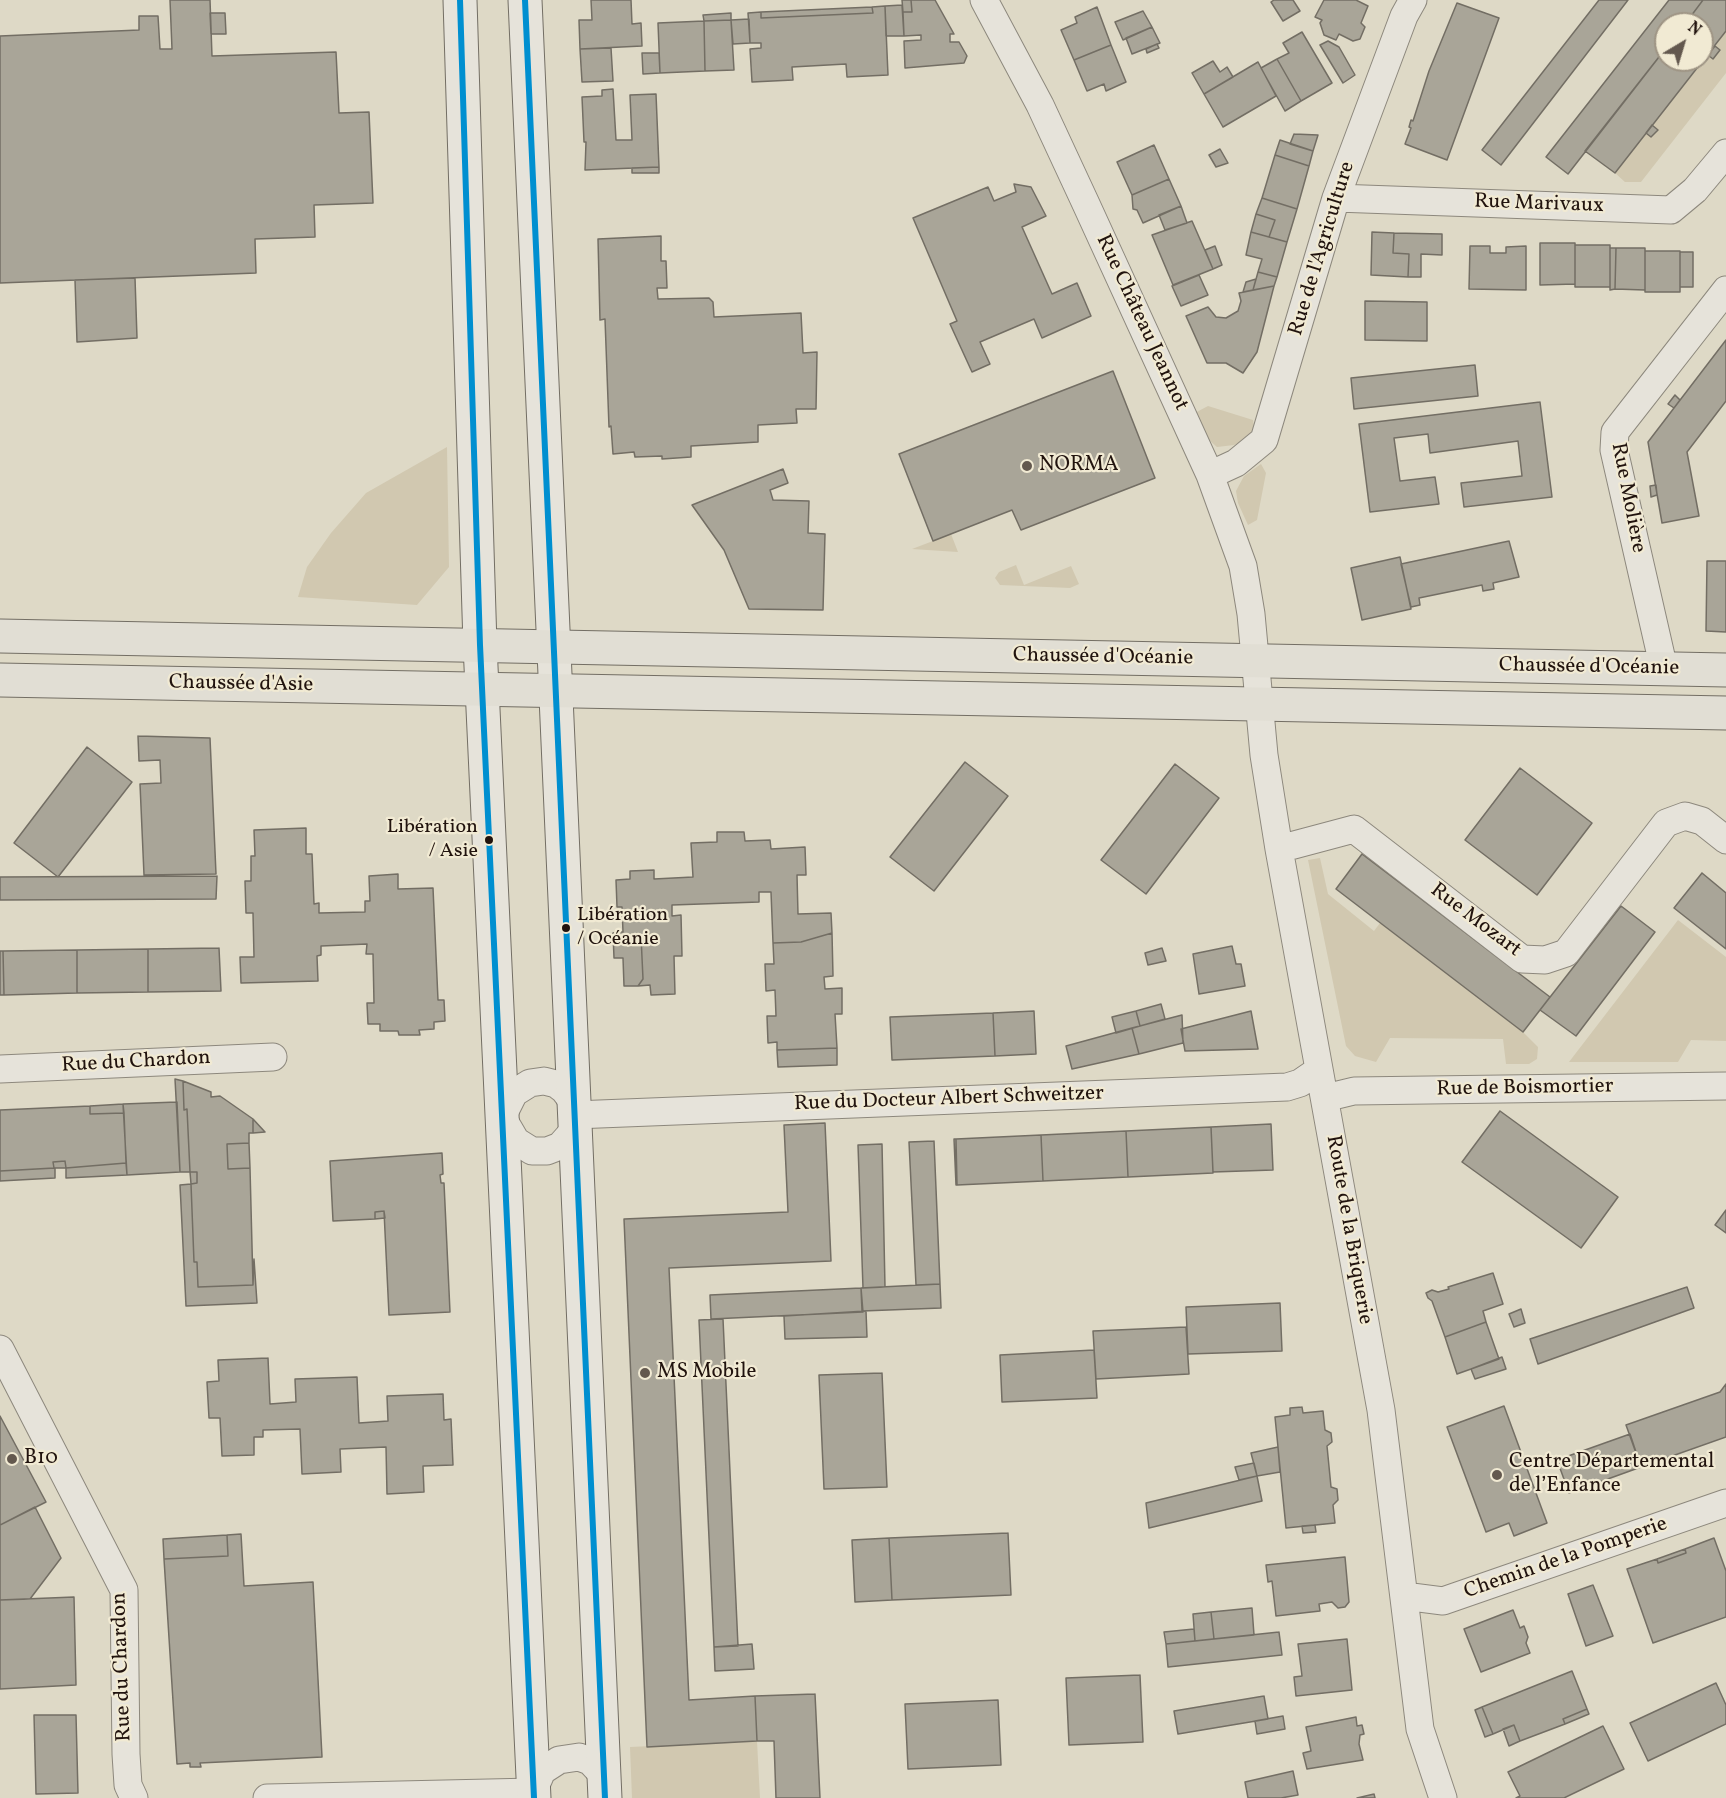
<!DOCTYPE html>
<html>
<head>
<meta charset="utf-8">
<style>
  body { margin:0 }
  #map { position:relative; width:1726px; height:1798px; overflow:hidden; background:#ded9c6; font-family:Vollkorn,serif }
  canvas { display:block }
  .north { position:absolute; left:1654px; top:12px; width:60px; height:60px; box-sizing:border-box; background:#f1ead3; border:2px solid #9e9484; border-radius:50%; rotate:38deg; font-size:16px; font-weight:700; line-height:24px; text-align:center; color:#21130e }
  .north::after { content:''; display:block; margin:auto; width:21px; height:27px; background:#63584e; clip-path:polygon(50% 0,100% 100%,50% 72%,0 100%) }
</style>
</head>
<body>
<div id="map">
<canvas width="1726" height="1798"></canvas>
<div class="north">N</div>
</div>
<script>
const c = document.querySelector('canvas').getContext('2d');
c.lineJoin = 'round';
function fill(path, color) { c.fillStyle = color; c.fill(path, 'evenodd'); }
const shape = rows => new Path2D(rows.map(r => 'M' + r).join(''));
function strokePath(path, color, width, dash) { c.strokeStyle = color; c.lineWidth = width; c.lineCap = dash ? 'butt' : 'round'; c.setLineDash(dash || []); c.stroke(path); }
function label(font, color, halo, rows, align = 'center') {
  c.font = font + ' Vollkorn,serif'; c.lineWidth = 4.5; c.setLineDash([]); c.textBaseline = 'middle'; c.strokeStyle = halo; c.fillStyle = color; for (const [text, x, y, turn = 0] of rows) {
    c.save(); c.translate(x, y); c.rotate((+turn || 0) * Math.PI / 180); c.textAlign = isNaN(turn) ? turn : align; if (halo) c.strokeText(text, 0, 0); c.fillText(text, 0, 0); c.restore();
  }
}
const green = shape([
  [1726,31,1726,73,1641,182,1625,182,1615,173,1646,133,1651,137,1658,130,1652,125,1708,55,1713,58,1720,50,1715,46],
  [1208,406,1253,420,1254,428,1247,439,1234,445,1217,447,1200,432,1191,415],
  [447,447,449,567,417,605,298,597,307,567,331,533,366,493],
  [1261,464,1266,473,1257,520,1248,525,1238,503,1236,491,1244,476],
  [951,534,958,552,912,549,933,541],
  [1016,565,1024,585,1071,566,1079,584,1070,588,1000,585,995,578,999,572],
  [1320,858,1328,894,1374,931,1380,923,1523,1032,1538,1047,1537,1059,1529,1064,1506,1064,1503,1039,1390,1038,1376,1062,1355,1056,1346,1046,1308,860],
  [1678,920,1726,957,1726,1041,1691,1040,1678,1062,1569,1062],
  [757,1741,760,1798,632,1798,630,1747]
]);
const building = shape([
  [170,0,210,0,212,56,336,52,339,113,369,112,373,203,314,205,315,237,255,239,256,273,0,283,0,36,139,30,139,16,158,16,160,49,172,49,170,0],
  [591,0,631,0,632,24,641,23,642,46,580,49,579,20,592,20,591,0],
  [902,0,911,0,912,12,903,12,902,0],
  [911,0,935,0,954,34,950,34,950,42,959,42,967,56,964,63,905,68,904,41,921,40,921,35,904,36,903,12,912,12,911,0],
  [1274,0,1293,0,1300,11,1283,21,1271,2,1274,0],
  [1324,0,1356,0,1368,6,1361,23,1365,27,1360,39,1353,41,1339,34,1336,40,1324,35,1320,23,1322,20,1315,17,1324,0],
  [1599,0,1628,0,1501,165,1482,150,1599,0],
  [1669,0,1703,0,1685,24,1666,24,1666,48,1568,174,1546,157,1669,0],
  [1703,0,1726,0,1726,31,1615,173,1585,151,1666,48,1666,60,1702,60,1702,24,1685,24,1703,0],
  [1457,3,1499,18,1447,160,1405,144,1411,128,1409,127,1411,120,1413,121,1429,71,1457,3],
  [902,5,904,36,886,36,885,6,902,5],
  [885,6,888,75,847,77,846,64,792,67,793,80,752,82,750,49,761,48,761,43,750,43,748,13,761,12,761,18,873,13,872,7,885,6],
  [872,7,873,13,761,18,761,12,872,7],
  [1097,7,1111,45,1074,60,1061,30,1077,23,1075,17,1097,7],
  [1143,11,1152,27,1123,40,1115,22,1143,11],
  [210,13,225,13,226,34,211,34,210,13],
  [731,13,731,20,704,21,703,15,731,13],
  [749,19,750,43,733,44,731,20,749,19],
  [731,20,734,70,705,71,704,21,731,20],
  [704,21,705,71,660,73,658,23,704,21],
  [1152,27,1160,43,1132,54,1126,38,1152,27],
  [1302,32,1332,83,1301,101,1277,59,1289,53,1283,43,1302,32],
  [1328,41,1339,47,1355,75,1343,83,1320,45,1328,41],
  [1157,44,1159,48,1147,53,1146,49,1157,44],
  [1111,45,1126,82,1106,91,1104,84,1087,91,1074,60,1111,45],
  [1715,46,1720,50,1713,59,1708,55,1715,46],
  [611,48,613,81,582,82,580,49,611,48],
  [642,53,659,53,660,73,643,74,642,53],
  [1277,59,1301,101,1285,111,1261,68,1277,59],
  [1213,61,1220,72,1227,67,1233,77,1204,94,1192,73,1213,61],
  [1258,62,1276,96,1223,127,1204,94,1258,62],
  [613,89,616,140,632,140,630,95,656,94,659,167,585,170,586,142,584,142,582,97,602,96,602,90,613,89],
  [1652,125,1658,130,1651,137,1646,133,1652,125],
  [1294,134,1318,135,1313,151,1290,144,1294,134],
  [1280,140,1313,151,1309,166,1275,155,1280,140],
  [1154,145,1169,179,1132,195,1117,162,1154,145],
  [1220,149,1228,163,1216,167,1209,155,1220,149],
  [1275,155,1309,166,1297,209,1262,198,1275,155],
  [659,167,659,173,632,173,632,168,659,167],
  [1169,179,1181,206,1143,223,1137,210,1133,209,1132,195,1169,179],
  [1014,184,1031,187,1046,216,1022,227,1052,294,1077,283,1091,316,1042,338,1034,319,980,342,990,364,972,372,950,324,957,321,913,218,988,187,994,201,1016,192,1014,184],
  [1262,198,1297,209,1287,242,1269,237,1275,220,1256,214,1262,198],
  [1181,206,1187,223,1165,230,1159,215,1181,206],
  [1256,214,1275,220,1269,237,1251,232,1256,214],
  [1192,221,1213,269,1173,285,1152,235,1192,221],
  [1251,232,1287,242,1277,277,1258,272,1262,259,1246,255,1251,232],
  [1372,232,1394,233,1393,253,1409,254,1408,277,1371,275,1372,232],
  [1394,233,1442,234,1442,255,1421,254,1421,277,1408,277,1409,254,1393,253,1394,233],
  [661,236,661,261,666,261,667,288,657,288,658,299,709,298,713,302,714,317,801,313,803,353,817,352,816,409,796,409,797,423,758,425,758,442,691,446,691,457,662,459,662,456,635,457,634,452,613,454,611,426,609,427,605,319,600,320,598,239,661,236],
  [1540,243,1575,243,1575,284,1540,285,1540,243],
  [1575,245,1610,245,1610,287,1575,287,1575,245],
  [1215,246,1222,265,1213,269,1205,250,1215,246],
  [1470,246,1490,246,1490,253,1506,253,1506,247,1526,246,1526,290,1469,289,1470,246],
  [1610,248,1616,248,1615,289,1610,290,1610,248],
  [1616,248,1645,248,1645,290,1615,289,1616,248],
  [1645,251,1680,251,1680,292,1645,292,1645,251],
  [1680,252,1693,252,1693,287,1680,287,1680,252],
  [1258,272,1277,277,1274,286,1253,290,1258,272],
  [1199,275,1208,295,1181,306,1172,286,1199,275],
  [135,278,137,338,77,342,75,280,135,278],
  [1256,279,1253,290,1243,292,1246,282,1256,279],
  [1274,286,1257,352,1243,373,1226,363,1207,363,1186,316,1208,307,1216,317,1226,318,1238,311,1241,301,1239,293,1274,286],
  [1365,301,1427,302,1427,341,1365,340,1365,301],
  [1726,340,1726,401,1687,452,1699,516,1662,523,1648,442,1726,340],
  [1475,365,1478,396,1354,409,1351,378,1475,365],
  [1113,371,1155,478,1021,530,1012,510,933,541,899,454,1113,371],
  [1675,395,1680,400,1674,408,1668,404,1675,395],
  [1540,402,1552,497,1464,507,1461,483,1522,476,1518,441,1430,453,1428,434,1394,438,1400,481,1435,477,1439,504,1370,512,1359,424,1540,402],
  [783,469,788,483,770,490,773,500,809,501,808,533,825,534,823,610,749,609,724,550,692,505,783,469],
  [1656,485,1657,495,1651,497,1650,486,1656,485],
  [1509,541,1519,577,1493,583,1494,589,1483,591,1482,585,1419,598,1420,605,1411,607,1401,564,1509,541],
  [1400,557,1411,609,1362,620,1351,568,1400,557],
  [1707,561,1726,561,1726,632,1706,631,1707,561],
  [138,736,210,738,216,874,144,875,140,784,161,783,160,760,139,761,138,736],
  [87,747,132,782,58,877,14,843,87,747],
  [965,762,1008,796,934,891,890,857,965,762],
  [1175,764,1219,798,1146,894,1101,860,1175,764],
  [1520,768,1592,823,1537,895,1465,840,1520,768],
  [306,828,306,854,312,854,314,904,319,903,319,913,365,912,365,901,370,901,369,876,398,874,398,889,433,888,438,1000,444,1000,445,1021,434,1022,434,1029,419,1030,420,1035,399,1035,398,1031,380,1031,380,1024,368,1024,367,1003,374,1003,373,954,366,954,367,944,321,946,321,955,317,956,318,981,241,983,240,957,254,957,253,913,246,913,245,881,251,881,251,856,255,856,254,830,306,828],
  [717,832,744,832,745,841,770,840,771,849,805,847,806,875,797,875,798,914,831,913,832,933,801,942,773,943,771,892,759,892,759,902,672,905,672,916,681,915,682,956,674,956,675,994,651,995,650,985,638,986,643,979,641,936,618,938,618,932,623,932,622,907,617,907,616,880,630,879,630,871,654,870,654,879,693,877,691,843,717,842,717,832],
  [1362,854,1550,997,1523,1032,1336,889,1362,854],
  [1702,873,1726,893,1726,949,1674,908,1702,873],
  [217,876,216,899,0,900,0,877,217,876],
  [1621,906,1655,932,1576,1036,1540,1010,1621,906],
  [618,932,618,938,641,936,643,979,638,986,624,986,623,958,614,958,613,933,618,932],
  [832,933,833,976,824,977,825,989,842,988,842,1014,835,1014,837,1048,777,1050,777,1042,768,1043,767,1016,776,1016,775,990,766,991,765,964,774,964,773,943,801,942,832,933],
  [1232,946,1236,964,1241,964,1245,986,1199,994,1193,954,1232,946],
  [219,948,221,991,148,992,148,949,219,948],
  [1162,948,1166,961,1148,965,1145,953,1162,948],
  [148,949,148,992,77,993,77,950,148,949],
  [77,950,77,993,4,995,3,951,77,950],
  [0,951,3,951,4,995,0,995,0,951],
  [1161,1004,1165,1019,1140,1026,1136,1011,1161,1004],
  [1034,1011,1036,1054,995,1056,993,1013,1034,1011],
  [1136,1011,1140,1026,1116,1033,1112,1017,1136,1011],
  [1251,1011,1258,1049,1185,1051,1181,1029,1251,1011],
  [993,1013,995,1056,892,1060,890,1017,993,1013],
  [1182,1015,1183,1043,1139,1054,1132,1028,1182,1015],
  [1132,1028,1139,1054,1072,1069,1066,1046,1132,1028],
  [837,1048,837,1065,778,1067,777,1050,837,1048],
  [175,1079,183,1081,184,1110,187,1109,190,1172,180,1172,175,1079],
  [183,1081,211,1092,211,1097,220,1096,253,1119,253,1133,249,1133,249,1143,227,1144,228,1169,250,1168,253,1285,198,1287,197,1262,194,1262,191,1184,197,1183,197,1172,190,1172,187,1109,184,1110,183,1081],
  [177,1102,180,1172,127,1175,123,1104,177,1102],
  [123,1104,124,1113,90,1114,90,1106,123,1104],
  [90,1106,90,1114,124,1113,126,1163,66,1168,65,1161,53,1162,54,1168,0,1171,0,1110,90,1106],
  [1500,1111,1618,1197,1581,1248,1462,1162,1500,1111],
  [253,1119,265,1132,253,1133,253,1119],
  [825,1123,831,1261,669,1268,689,1700,755,1696,757,1741,647,1747,624,1219,788,1212,784,1125,825,1123],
  [1271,1124,1273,1170,1213,1172,1211,1127,1271,1124],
  [1211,1127,1213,1173,1128,1177,1126,1131,1211,1127],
  [1126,1131,1128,1177,1043,1181,1041,1135,1126,1131],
  [1041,1135,1043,1181,957,1185,956,1139,1041,1135],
  [954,1139,956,1139,956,1185,954,1139],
  [934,1141,940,1284,916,1285,909,1142,934,1141],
  [249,1143,250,1168,228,1169,227,1144,249,1143],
  [882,1144,885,1287,863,1288,858,1145,882,1144],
  [442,1153,443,1174,440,1175,441,1183,444,1183,450,1312,389,1315,384,1211,375,1212,375,1219,333,1221,330,1161,442,1153],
  [65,1161,66,1168,54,1168,53,1162,65,1161],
  [126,1163,127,1175,66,1178,66,1168,126,1163],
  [55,1168,55,1178,0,1181,0,1171,55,1168],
  [190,1172,197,1172,197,1183,191,1184,190,1172],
  [191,1184,194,1262,197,1262,198,1287,253,1285,254,1259,257,1303,186,1306,180,1185,191,1184],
  [1726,1210,1726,1233,1715,1225,1726,1210],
  [384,1211,385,1218,375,1219,375,1212,384,1211],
  [1493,1273,1503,1304,1483,1311,1486,1322,1445,1337,1432,1301,1428,1298,1426,1293,1432,1290,1438,1292,1449,1289,1448,1287,1493,1273],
  [940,1284,941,1308,862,1311,861,1288,940,1284],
  [1687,1287,1694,1308,1538,1364,1530,1339,1687,1287],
  [861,1288,863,1312,711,1319,710,1295,861,1288],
  [1280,1303,1282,1351,1188,1354,1186,1307,1280,1303],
  [1521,1309,1525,1323,1514,1327,1509,1314,1521,1309],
  [866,1311,867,1337,785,1339,784,1316,866,1311],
  [723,1319,738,1646,714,1647,699,1320,723,1319],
  [1486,1322,1499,1359,1457,1374,1445,1337,1486,1322],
  [1186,1327,1189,1374,1096,1379,1093,1331,1186,1327],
  [1094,1350,1097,1398,1002,1402,1000,1355,1094,1350],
  [1502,1357,1506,1369,1475,1379,1471,1369,1502,1357],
  [268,1358,270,1404,296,1402,295,1379,357,1377,359,1423,388,1421,387,1396,443,1394,444,1420,451,1419,453,1465,423,1466,424,1492,387,1494,386,1447,340,1449,341,1472,302,1474,300,1429,263,1430,263,1437,254,1437,254,1455,222,1456,220,1418,209,1418,207,1382,219,1381,218,1360,268,1358],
  [882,1373,887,1487,824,1489,819,1375,882,1373],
  [1726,1384,1726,1437,1641,1467,1626,1425,1720,1392,1726,1384],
  [1504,1406,1547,1523,1514,1536,1509,1523,1486,1532,1447,1427,1504,1406],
  [1302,1407,1303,1413,1323,1411,1325,1430,1331,1433,1332,1442,1327,1446,1331,1487,1337,1489,1338,1500,1333,1505,1335,1523,1286,1528,1275,1417,1290,1415,1290,1408,1302,1407],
  [0,1416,46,1502,0,1525,0,1416],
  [1630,1434,1641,1467,1569,1493,1557,1460,1630,1434],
  [1278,1447,1280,1472,1257,1476,1251,1453,1278,1447],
  [1254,1463,1257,1476,1239,1480,1235,1467,1254,1463],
  [1257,1476,1262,1501,1149,1528,1146,1503,1257,1476],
  [35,1507,61,1558,30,1599,0,1600,0,1525,35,1507],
  [1315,1525,1316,1532,1303,1533,1302,1526,1315,1525],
  [1008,1533,1011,1595,892,1600,889,1538,1008,1533],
  [241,1534,244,1586,313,1582,322,1757,200,1763,201,1767,190,1767,190,1763,177,1764,164,1559,228,1556,227,1535,241,1534],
  [227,1535,228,1556,164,1559,163,1539,227,1535],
  [889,1538,892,1600,855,1602,852,1540,889,1538],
  [1714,1538,1726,1571,1726,1617,1653,1643,1627,1569,1657,1559,1658,1563,1686,1553,1685,1549,1714,1538],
  [1685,1549,1686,1553,1658,1563,1657,1559,1685,1549],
  [1345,1557,1349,1602,1345,1607,1338,1608,1332,1602,1319,1604,1320,1611,1276,1616,1272,1581,1268,1582,1266,1565,1345,1557],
  [1593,1585,1613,1636,1586,1646,1568,1594,1593,1585],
  [74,1597,76,1685,0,1689,0,1600,74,1597],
  [1252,1608,1254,1635,1214,1639,1211,1612,1252,1608],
  [1513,1610,1520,1628,1524,1626,1528,1637,1526,1643,1530,1653,1481,1672,1464,1629,1513,1610],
  [1211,1612,1214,1639,1195,1641,1193,1614,1211,1612],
  [1194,1629,1195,1641,1166,1644,1164,1632,1194,1629],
  [1279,1632,1282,1655,1168,1667,1166,1644,1279,1632],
  [1347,1639,1352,1690,1296,1696,1294,1677,1302,1676,1298,1644,1347,1639],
  [752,1644,754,1669,715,1671,714,1647,752,1644],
  [1572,1671,1587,1709,1563,1719,1565,1724,1520,1741,1514,1725,1493,1734,1482,1707,1572,1671],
  [1140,1675,1143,1742,1069,1745,1066,1678,1140,1675],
  [1716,1683,1726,1705,1726,1724,1648,1761,1630,1723,1716,1683],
  [815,1694,820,1798,776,1798,774,1741,757,1741,755,1696,815,1694],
  [1264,1696,1268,1719,1178,1734,1174,1711,1264,1696],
  [998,1700,1001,1765,908,1769,905,1704,998,1700],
  [1482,1707,1493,1734,1485,1737,1475,1710,1482,1707],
  [1587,1709,1589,1714,1565,1724,1563,1719,1587,1709],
  [34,1715,76,1715,78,1793,36,1794,34,1715],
  [1283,1716,1285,1729,1257,1734,1255,1721,1283,1716],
  [1356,1717,1357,1726,1362,1725,1364,1734,1360,1735,1359,1744,1363,1760,1307,1769,1303,1753,1311,1751,1306,1727,1356,1717],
  [1514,1725,1520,1741,1509,1746,1503,1729,1514,1725],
  [1603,1726,1624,1769,1564,1798,1516,1798,1520,1796,1508,1772,1603,1726],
  [1293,1771,1298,1795,1281,1798,1248,1798,1245,1782,1293,1771],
  [1374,1794,1375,1798,1357,1798,1374,1794]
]);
const street = shape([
  [984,0,1040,105,1086,204,1210,475,1243,566,1251,614,1264,755,1279,849,1381,1410,1420,1729,1443,1798],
  [1336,198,1671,210,1695,190,1726,153],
  [1210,475,1236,463,1264,440,1336,198,1404,16,1413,0],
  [1664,669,1614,450,1615,432,1726,290],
  [1279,849,1354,829,1522,959,1545,960,1566,953,1666,823,1685,816,1702,821,1726,840],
  [0,1069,273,1057],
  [1325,1098,1354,1091,1726,1086],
  [573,1102,564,1090,556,1084,544,1081,530,1083,514,1093,502,1117,516,1141,532,1151,547,1151,560,1146,575,1129],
  [574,1115,1287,1087,1300,1083,1319,1070],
  [0,1349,124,1590,126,1754,128,1785,134,1798],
  [1404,1596,1443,1601,1726,1503],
  [536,1796,533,1792,542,1771,559,1760,579,1757,590,1761,604,1776],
  [267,1798,533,1792]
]);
const secondary = shape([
  [460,0,480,645,534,1798],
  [525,0,605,1798]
]);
const primary = shape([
  [0,636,1726,670],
  [0,680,1726,713]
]);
const bus1 = shape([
  [460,0,480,645,534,1798],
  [525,0,605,1798]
]);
const markers = [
  [1027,466,6,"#63584e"],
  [489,840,5,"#21130e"],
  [566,928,5,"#21130e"],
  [645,1373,6,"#63584e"],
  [12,1459,6,"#63584e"],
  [1497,1475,6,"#63584e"]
];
const busNames = [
  ["Libération",478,828],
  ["/ Asie",478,852],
  ["Libération",577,916,"left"],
  ["/ Océanie",577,940,"left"]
];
const streetNames = [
  ["Rue Marivaux",1539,205,2],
  ["Rue de l'Agriculture",1323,249,-73],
  ["Rue Château Jeannot",1141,323,65],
  ["Rue Molière",1627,498,79],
  ["Chaussée d'Océanie",1103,658,1],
  ["Chaussée d'Océanie",1589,668,1],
  ["Chaussée d'Asie",241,685,1],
  ["Rue Mozart",1475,921,37],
  ["Rue du Chardon",136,1063,-3],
  ["Rue de Boismortier",1525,1089,-1],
  ["Rue du Docteur Albert Schweitzer",949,1100,-2],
  ["Route de la Briquerie",1348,1230,80],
  ["Chemin de la Pomperie",1566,1559,-19],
  ["Rue du Chardon",123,1667,-92]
];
const poiNames = [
  ["NORMA",1039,466],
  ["MS Mobile",657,1373],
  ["B10",24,1459],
  ["Centre Départemental",1509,1463],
  ["de l’Enfance",1509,1487]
];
fill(green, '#d1c8b0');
fill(building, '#a9a598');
strokePath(building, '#736e64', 1.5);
strokePath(street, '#8d887d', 29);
strokePath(secondary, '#736e64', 35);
strokePath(primary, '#736e64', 35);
strokePath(street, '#e6e3da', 27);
strokePath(secondary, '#e6e3da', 33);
strokePath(primary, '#e1ded4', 33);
strokePath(bus1, '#008fd0', 6);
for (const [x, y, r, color] of markers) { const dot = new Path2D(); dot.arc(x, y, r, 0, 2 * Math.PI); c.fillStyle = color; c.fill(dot); strokePath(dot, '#f1ead3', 2); }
label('20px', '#21130e', '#f1ead3', busNames, 'right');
label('21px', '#21130e', '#f1ead3', streetNames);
label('21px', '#21130e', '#f1ead3', poiNames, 'left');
</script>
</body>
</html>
